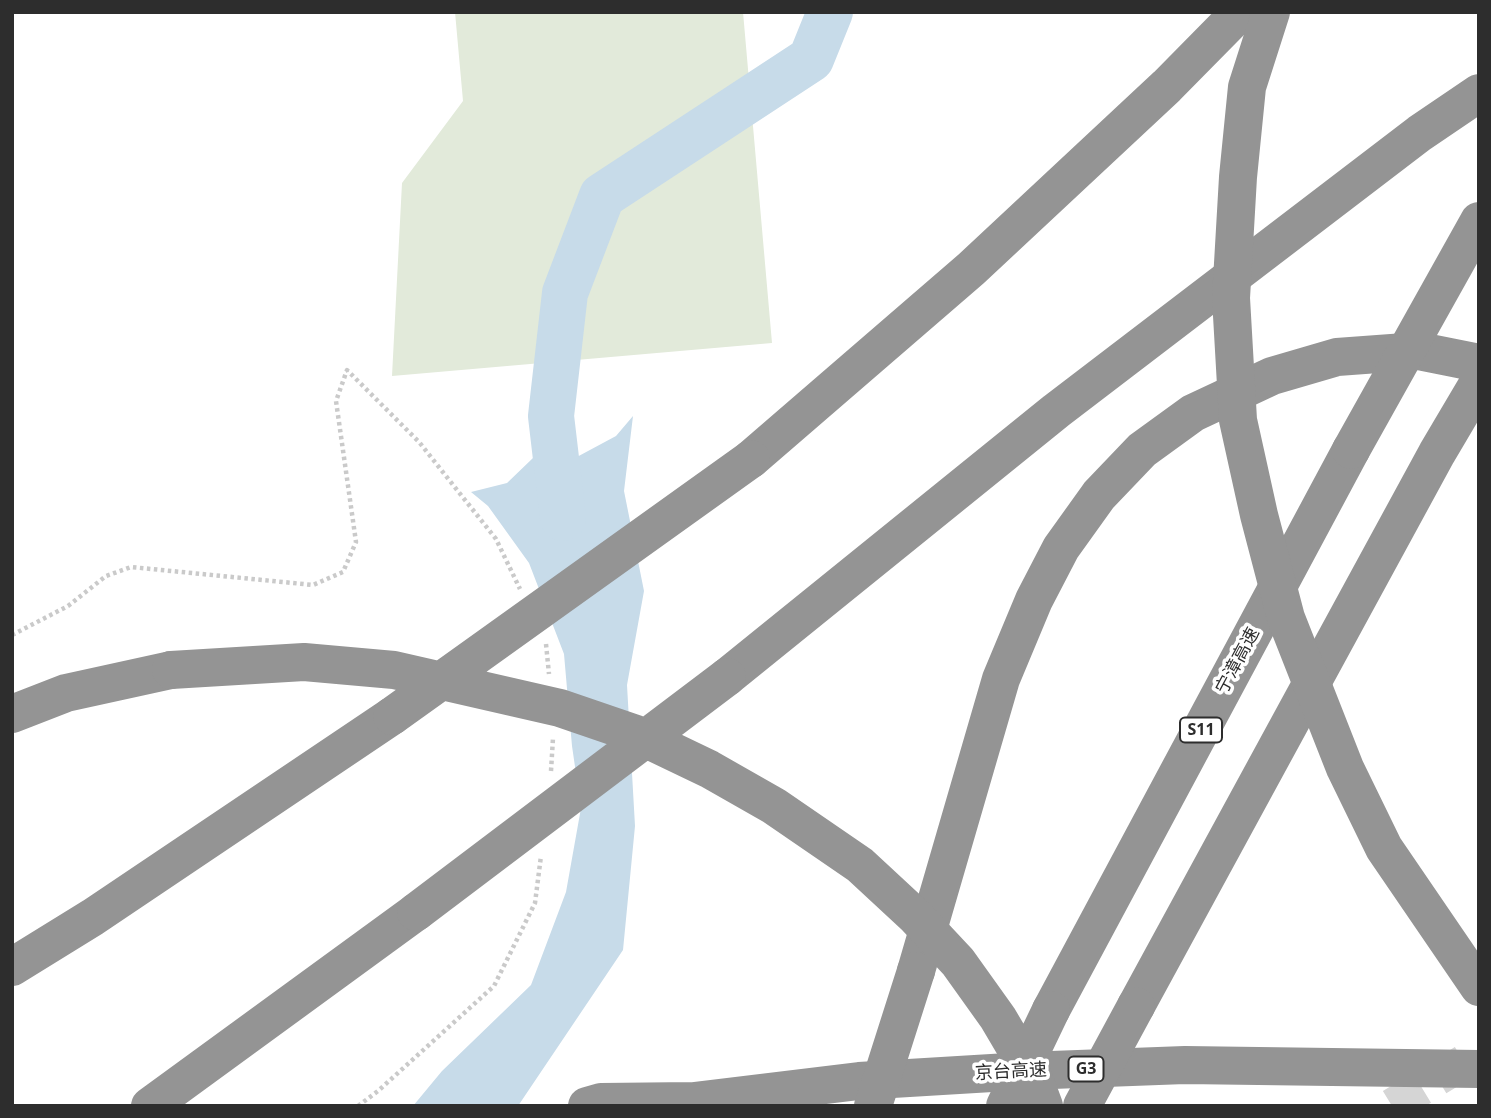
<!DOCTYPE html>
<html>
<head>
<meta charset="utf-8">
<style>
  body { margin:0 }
  #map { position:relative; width:1491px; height:1118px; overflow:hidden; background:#fff; font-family:"Noto Sans",sans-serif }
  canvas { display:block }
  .frame { position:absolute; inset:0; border:14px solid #2d2d2d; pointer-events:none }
</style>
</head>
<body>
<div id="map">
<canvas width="1491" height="1118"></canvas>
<div class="frame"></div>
</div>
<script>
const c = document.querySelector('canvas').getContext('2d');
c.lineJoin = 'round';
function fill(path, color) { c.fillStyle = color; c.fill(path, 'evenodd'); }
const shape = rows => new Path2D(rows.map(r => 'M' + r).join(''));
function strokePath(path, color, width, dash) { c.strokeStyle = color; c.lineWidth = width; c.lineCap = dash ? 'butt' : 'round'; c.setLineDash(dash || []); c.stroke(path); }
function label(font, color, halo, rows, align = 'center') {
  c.font = font + ' "Noto Sans","Noto Sans SC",sans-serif'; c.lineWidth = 7; c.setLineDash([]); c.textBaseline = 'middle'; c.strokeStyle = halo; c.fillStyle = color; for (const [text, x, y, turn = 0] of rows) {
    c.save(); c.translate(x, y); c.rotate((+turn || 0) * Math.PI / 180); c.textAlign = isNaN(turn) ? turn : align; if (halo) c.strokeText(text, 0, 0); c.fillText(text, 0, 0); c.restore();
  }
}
const green = shape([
  [455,12,743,12,772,343,392,376,402,183,463,101]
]);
const water = shape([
  [633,416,624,491,644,591,627,685,635,826,623,950,518,1106,413,1106,442,1071,531,985,566,892,581,808,572,746,564,654,529,563,488,506,471,492,507,483,533,458,575,458,616,436]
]);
const river = shape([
  [563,518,551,416,565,293,602,196,811,59,830,12]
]);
const primaryTunnel = shape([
  [1392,1106,1464,1062]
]);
const path = shape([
  [12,635,68,606,106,576,131,567,313,585,343,572,356,542,336,401,347,370,419,442,496,539,520,589],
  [546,644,549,674],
  [551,771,553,738],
  [358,1106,378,1091,494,986,535,903,541,856]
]);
const motorway = shape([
  [751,459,971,269,1167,86,1240,12],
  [727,677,1056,411,1420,133,1479,93],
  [12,714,66,693,171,670],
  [12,967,93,917,392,716],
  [916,971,1001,679,1034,600,1061,548,1099,495,1142,450,1193,413,1272,376,1337,357,1419,351,1479,363],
  [1136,1006,1437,453,1479,382],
  [1051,1010,1351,450],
  [150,1106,416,912],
  [587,1106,601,1102,694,1101,859,1081,1025,1071,1185,1065,1479,1069]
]);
const motorwayBridge = shape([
  [1271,12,1247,87,1238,177,1231,298,1238,420,1259,515,1286,618,1345,768,1384,848,1479,987],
  [1351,450,1479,221],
  [171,670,304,662,394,670,560,708,636,734,709,769,774,806,860,865,915,916,958,962,998,1018,1034,1079,1044,1106],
  [392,716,751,459],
  [416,912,727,677],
  [873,1106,916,971],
  [1005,1106,1051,1010],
  [1082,1106,1136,1006]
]);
const shields = [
  [1201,730,42],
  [1086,1069,35]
];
const shieldNames = [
  ["S11",1201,730],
  ["G3",1086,1069]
];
const streetNames = [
  ["宁漳高速",1238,661,-62],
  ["京台高速",1011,1072,-3]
];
fill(green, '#e2eada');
fill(water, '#c7dbe9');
strokePath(river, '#c7dbe9', 46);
strokePath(primaryTunnel, '#d5d5d5', 35, [35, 18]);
strokePath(path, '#cacaca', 4.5, [3.5, 3.5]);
strokePath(motorway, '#949494', 38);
strokePath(motorwayBridge, '#949494', 38);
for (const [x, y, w] of shields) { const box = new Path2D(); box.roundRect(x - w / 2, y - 12.5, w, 25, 5); c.fillStyle = '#fff'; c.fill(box); strokePath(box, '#2d2d2d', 2); }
label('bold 16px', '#2d2d2d', null, shieldNames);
label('18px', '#2d2d2d', '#fff', streetNames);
</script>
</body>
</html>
